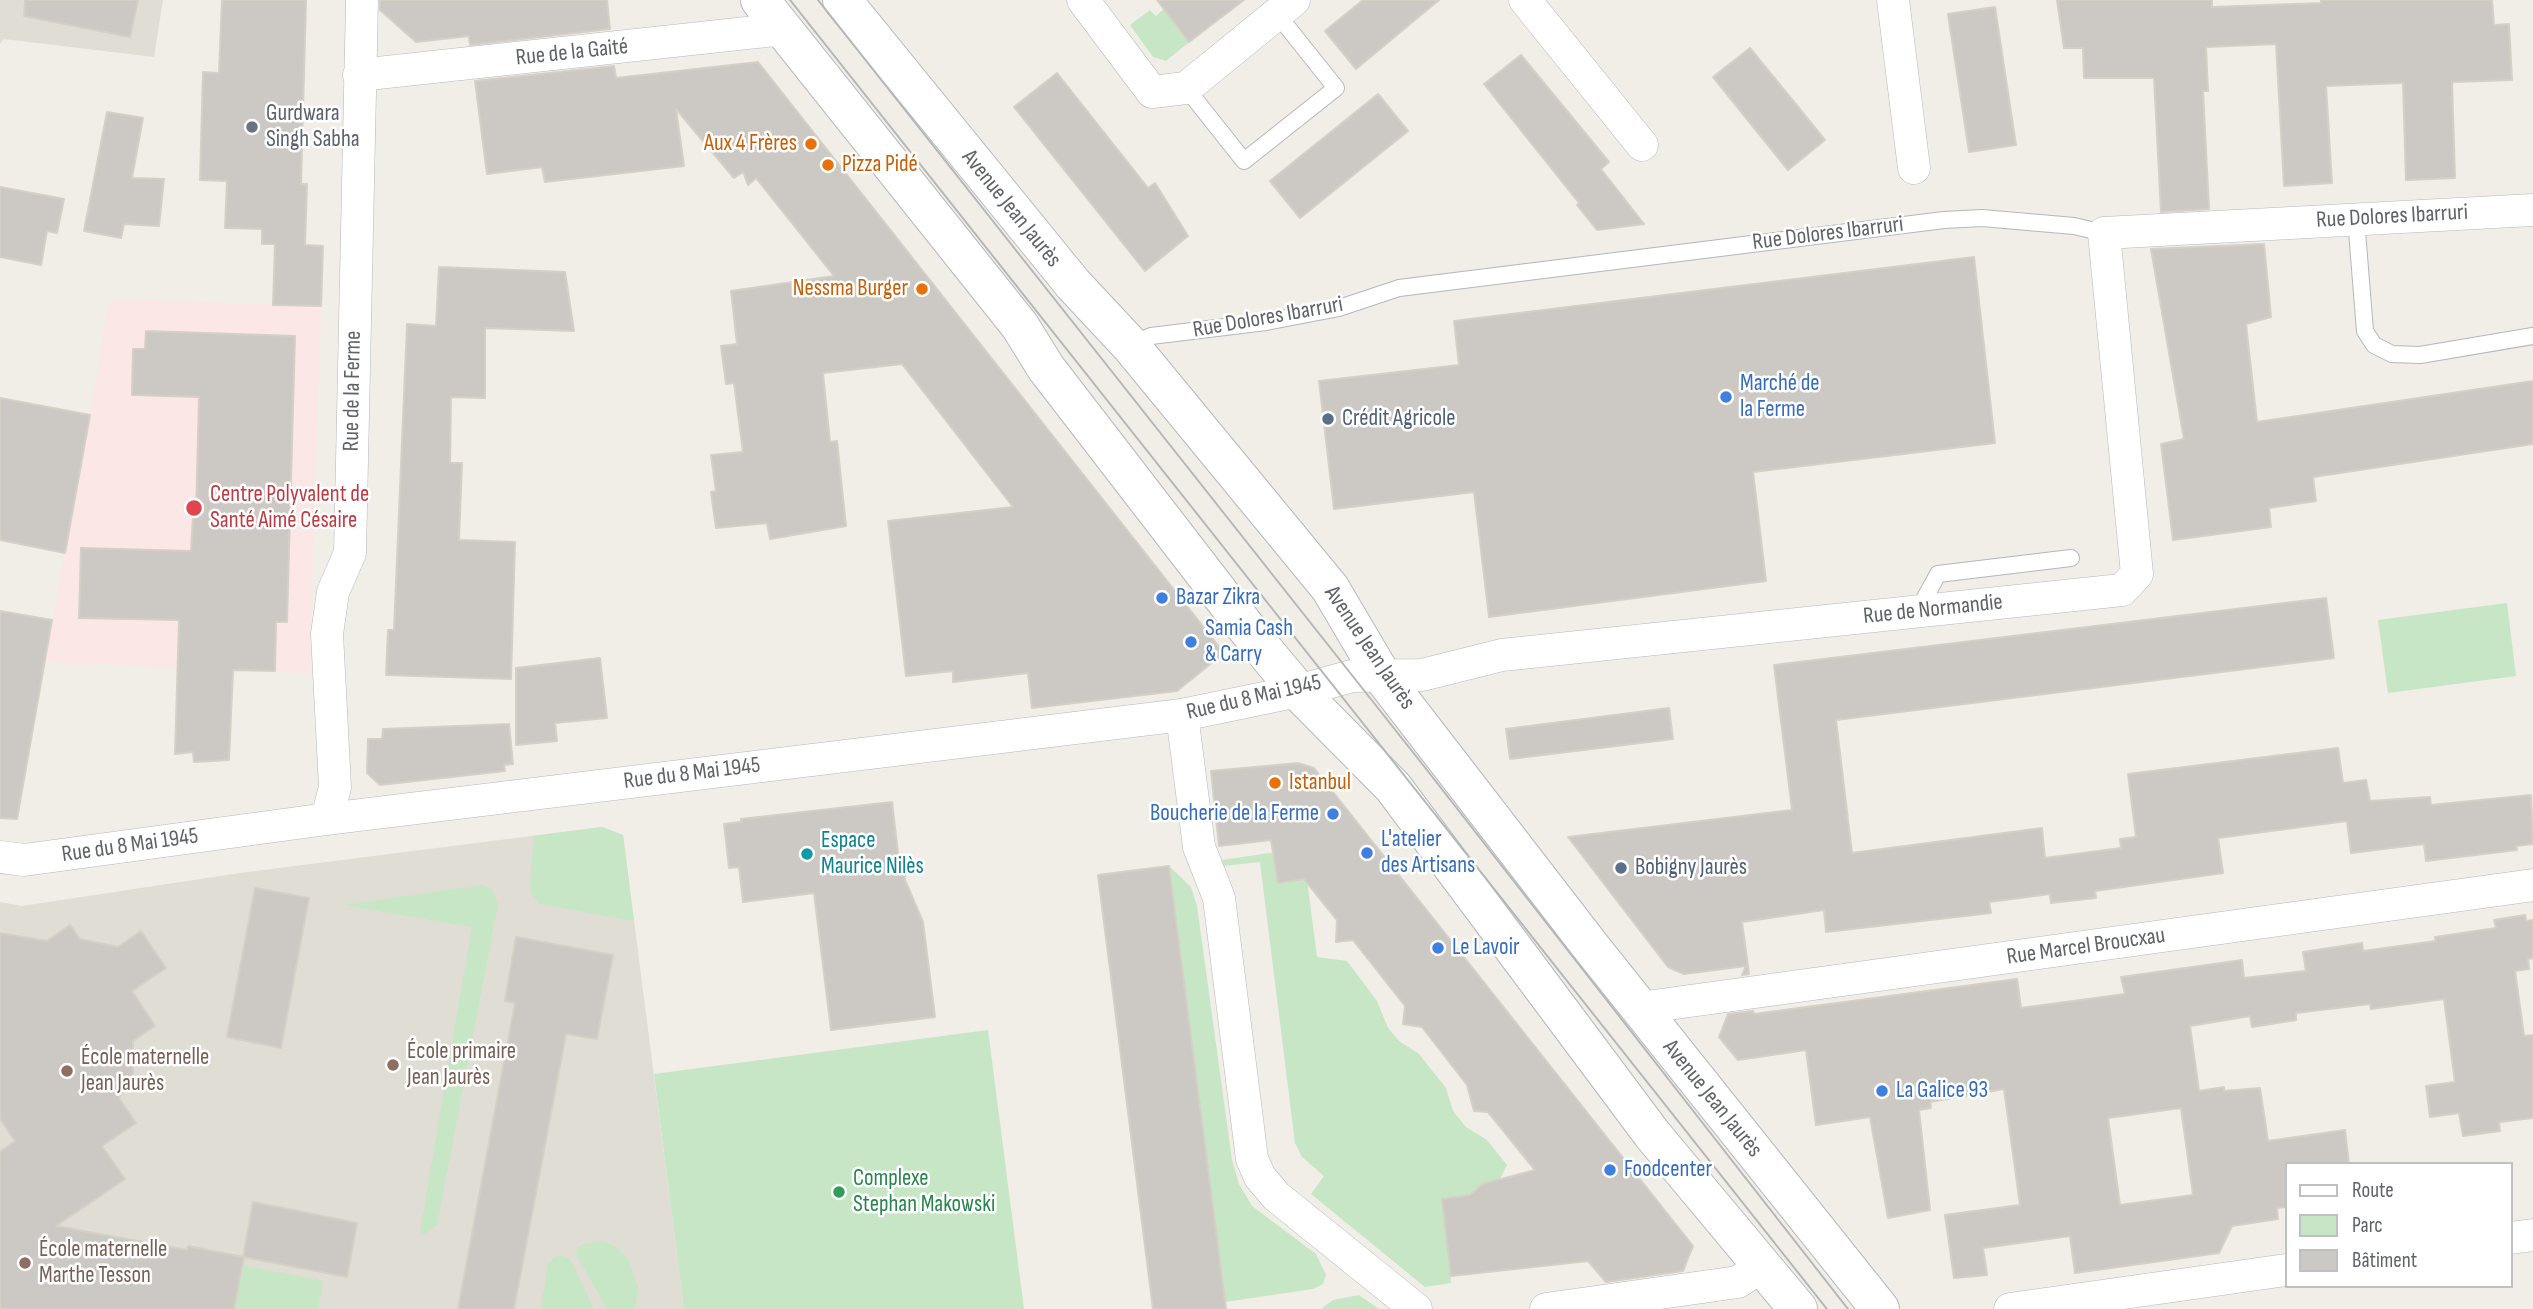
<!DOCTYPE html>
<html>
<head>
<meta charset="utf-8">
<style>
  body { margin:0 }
  #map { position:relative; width:2533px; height:1309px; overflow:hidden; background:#f0eee7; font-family:"Sofia Sans Condensed",sans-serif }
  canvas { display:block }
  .legend { position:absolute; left:2285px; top:1162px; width:228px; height:126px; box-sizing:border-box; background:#fff; border:2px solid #bfc0c2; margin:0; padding:9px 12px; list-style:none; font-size:21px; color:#5f6267 }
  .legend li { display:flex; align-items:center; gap:14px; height:35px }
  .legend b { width:35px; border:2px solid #bfc0c2 }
</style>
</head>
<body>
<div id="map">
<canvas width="2533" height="1309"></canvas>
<ul class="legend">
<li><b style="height:9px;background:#fff"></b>Route</li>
<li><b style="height:19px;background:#c6e6c5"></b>Parc</li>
<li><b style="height:19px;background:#ccc9c4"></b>Bâtiment</li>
</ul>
</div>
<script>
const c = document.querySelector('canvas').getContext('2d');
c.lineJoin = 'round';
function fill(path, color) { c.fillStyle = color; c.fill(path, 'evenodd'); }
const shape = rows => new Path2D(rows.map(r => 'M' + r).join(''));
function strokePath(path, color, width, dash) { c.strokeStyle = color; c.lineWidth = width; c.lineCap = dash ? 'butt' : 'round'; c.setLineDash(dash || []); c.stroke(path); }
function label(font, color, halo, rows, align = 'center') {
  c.font = font + ' "Sofia Sans Condensed",sans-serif'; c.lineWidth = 5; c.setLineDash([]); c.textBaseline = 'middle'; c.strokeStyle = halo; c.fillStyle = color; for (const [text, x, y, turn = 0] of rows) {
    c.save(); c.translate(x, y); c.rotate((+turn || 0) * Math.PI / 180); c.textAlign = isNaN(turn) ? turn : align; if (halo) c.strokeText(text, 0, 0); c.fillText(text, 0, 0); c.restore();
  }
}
const education = shape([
  [0,0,163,0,154,57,4,39,0,44],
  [602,827,623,835,684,1309,0,1309,0,902,22,906,240,873]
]);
const medical = shape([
  [110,299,321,306,309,673,45,662]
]);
const green = shape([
  [1165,8,1189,42,1166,61,1153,57,1130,25,1150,10,1156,16],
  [2507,603,2516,676,2388,693,2378,620],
  [602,827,623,835,634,921,539,904,531,892,530,883,534,836],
  [1303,848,1317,957,1347,961,1377,1001,1388,1028,1399,1041,1419,1054,1446,1088,1453,1111,1466,1127,1487,1140,1507,1165,1496,1187,1477,1194,1442,1199,1451,1283,1425,1287,1311,1194,1324,1176,1302,1157,1295,1143,1260,862,1223,866,1222,860],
  [1169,866,1191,887,1197,906,1232,1160,1239,1184,1252,1206,1316,1254,1326,1275,1323,1284,1313,1289,1225,1302],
  [482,885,492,889,498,904,437,1225,424,1234,420,1232,472,927,342,905],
  [988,1030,1024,1309,684,1309,654,1074],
  [602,1241,613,1245,628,1259,638,1287,635,1309,607,1309,576,1254,577,1248,583,1244],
  [557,1255,567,1257,573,1264,594,1309,541,1309,548,1264],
  [242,1265,323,1281,318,1309,234,1309],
  [1359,1295,1379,1309,1321,1309,1333,1300]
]);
const building = shape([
  [25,0,138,0,130,37,24,16,25,0],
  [222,0,306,0,301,184,307,184,305,245,323,246,321,306,273,305,275,244,262,244,262,229,225,228,227,181,200,180,203,72,219,73,222,0],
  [380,0,607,0,610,29,470,45,469,36,416,42,380,10,380,0],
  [1157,0,1244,0,1189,42,1157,0],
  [1363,0,1439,0,1356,69,1325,31,1363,0],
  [2057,0,2212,0,2212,7,2321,3,2321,0,2492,0,2494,25,2509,24,2512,80,2452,82,2455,178,2406,180,2403,83,2326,86,2332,183,2284,186,2276,44,2206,47,2208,91,2203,91,2209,209,2161,212,2154,78,2084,78,2083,48,2064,48,2057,0],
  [1995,7,2016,145,1969,152,1948,14,1995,7],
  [1750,48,1825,140,1788,170,1713,77,1750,48],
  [1521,55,1609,162,1601,169,1644,224,1597,230,1577,205,1579,203,1484,84,1521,55],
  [758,62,1224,653,1177,691,1032,708,1028,673,953,682,953,671,906,676,888,521,1013,507,902,364,823,373,830,442,837,441,846,526,770,539,767,523,716,528,711,492,716,491,711,455,743,452,734,383,726,384,721,346,737,344,731,291,834,276,756,178,748,185,743,172,734,178,676,109,684,166,545,182,542,167,487,174,475,81,614,66,616,78,758,62],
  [1057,73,1148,188,1155,183,1188,236,1145,271,1014,107,1057,73],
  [1378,94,1408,131,1300,218,1270,181,1378,94],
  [107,112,143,118,132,178,164,179,159,226,124,224,121,238,84,231,107,112],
  [0,187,64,199,57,233,47,231,41,265,0,257,0,187],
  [2264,244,2271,317,2246,324,2257,422,2533,381,2533,444,2313,477,2316,501,2269,508,2271,527,2173,540,2161,444,2184,439,2151,249,2264,244],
  [1974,257,1995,443,1753,472,1766,581,1489,617,1474,492,1334,509,1319,381,1459,365,1454,321,1974,257],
  [439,267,565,272,574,331,485,328,485,398,451,397,450,463,462,463,459,540,515,542,511,679,386,675,388,630,394,630,407,324,436,326,439,267],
  [146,331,295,336,287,622,276,622,275,671,233,670,229,760,194,762,193,752,175,754,179,620,79,618,81,548,191,551,193,516,196,515,199,397,132,395,133,349,145,349,146,331],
  [0,398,90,415,65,553,0,540,0,398],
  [2326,598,2334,658,1836,720,1852,853,2042,828,2045,858,2121,848,2120,839,2136,837,2128,774,2338,748,2343,783,2366,780,2370,801,2430,797,2431,805,2531,795,2533,844,2516,846,2517,850,2426,861,2424,844,2351,853,2347,821,2218,838,2223,873,2095,891,2096,898,2051,903,2050,894,1989,902,1991,913,1826,932,1824,910,1742,922,1749,974,1742,975,1746,966,1684,974,1668,967,1568,837,1792,810,1774,665,2326,598],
  [0,611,52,620,17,819,0,818,0,611],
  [600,658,607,718,555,723,557,741,516,745,516,668,600,658],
  [1669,708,1673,739,1510,759,1506,729,1669,708],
  [509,724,513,764,504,765,505,771,380,785,367,773,368,739,382,739,383,729,509,724],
  [1298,763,1314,768,1693,1246,1683,1271,1606,1282,1588,1261,1451,1276,1442,1199,1470,1195,1483,1184,1535,1170,1488,1112,1474,1111,1467,1085,1422,1027,1403,1024,1405,1006,1353,940,1336,942,1337,920,1304,879,1278,883,1271,840,1219,846,1211,771,1298,763],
  [892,802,899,861,904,861,905,880,923,922,935,1017,831,1030,814,893,743,902,739,867,729,868,724,824,741,822,741,819,892,802],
  [1169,866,1226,1309,1153,1309,1098,875,1169,866],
  [255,888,309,898,281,1048,227,1037,255,888],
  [2525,915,2526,921,2533,920,2533,958,2528,959,2529,969,2515,971,2524,1036,2533,1035,2533,1118,2499,1122,2500,1131,2463,1136,2459,1113,2430,1117,2426,1086,2455,1082,2444,999,2371,1009,2370,1004,2296,1013,2296,1020,2252,1027,2250,1016,2190,1026,2199,1091,2224,1087,2224,1091,2260,1088,2268,1141,2345,1130,2349,1164,2286,1164,2286,1207,2277,1208,2278,1219,2232,1226,2219,1253,2075,1273,2070,1236,1983,1248,1987,1275,1954,1278,1945,1215,2020,1205,2004,1089,1930,1102,1931,1108,1919,1110,1930,1210,1888,1218,1870,1117,1816,1125,1806,1050,1738,1060,1719,1037,1728,1014,1753,1011,1754,1014,2017,979,2021,1008,2125,994,2121,977,2242,960,2244,978,2306,971,2303,952,2362,943,2363,951,2436,941,2435,937,2496,928,2494,920,2525,915],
  [2181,1108,2193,1195,2120,1205,2108,1118,2181,1108],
  [70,925,80,939,118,947,141,931,166,968,132,991,155,1026,133,1041,133,1075,119,1098,136,1123,102,1146,125,1179,56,1226,187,1250,188,1246,243,1257,253,1202,357,1223,347,1277,244,1257,234,1309,0,1309,0,1152,15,1141,0,1119,0,933,47,941,70,925],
  [516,937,613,955,597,1039,566,1034,514,1309,458,1309,515,1003,505,1001,516,937]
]);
const lane = shape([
  [1186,88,1244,161,1336,88,1277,14],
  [2356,219,2365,331,2374,345,2392,354,2420,355,2533,336],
  [1130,345,1151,336,1266,322,1339,308,1399,288,1944,220,1982,218,2074,226,2104,233],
  [1917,612,1938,574,2071,558]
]);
const street = shape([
  [1083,0,1152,92,1186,88,1294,0],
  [1525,0,1642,145],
  [1893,0,1914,168],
  [359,75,784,29],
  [1182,715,1199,847,1219,898,1252,1159,1260,1177,1276,1196,1416,1309],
  [327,819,335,787,327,634,333,592,350,553,362,0],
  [0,857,24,860,327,819,1182,715,1298,691,1352,676,1422,675,1502,655,2122,590,2137,574,2104,233,2533,210],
  [1639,1008,2533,885],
  [2510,1238,2533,1235],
  [1546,1309,1738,1282,1763,1265],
  [2010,1309,2286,1270]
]);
const secondary = shape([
  [760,0,1020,326,1046,368,1258,643,1298,691,1393,787,1652,1134,1798,1309],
  [842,0,1073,284,1130,345,1330,588,1382,676,1591,947,1880,1309]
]);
const tram = shape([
  [790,0,1827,1309],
  [818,0,1423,765,1848,1309]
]);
const markers = [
  [252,127,7,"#6b7280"],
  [811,144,7,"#e8710a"],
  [828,165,7,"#e8710a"],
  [922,289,7,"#e8710a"],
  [1726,397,7,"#3f7fe0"],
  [1328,419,7,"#5c6f8a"],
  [194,508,9,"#e0444e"],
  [1162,598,7,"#3f7fe0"],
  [1191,642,7,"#3f7fe0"],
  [1275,783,7,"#e8710a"],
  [1333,814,7,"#3f7fe0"],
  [1367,853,7,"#3f7fe0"],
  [807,854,7,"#0f9aa8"],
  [1621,868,7,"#5c6f8a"],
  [1438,948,7,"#3f7fe0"],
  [393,1065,7,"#8d6e63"],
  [67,1071,7,"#8d6e63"],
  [1882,1091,7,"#3f7fe0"],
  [1610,1170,7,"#3f7fe0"],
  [839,1192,7,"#2e9e5b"],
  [25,1263,7,"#8d6e63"]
];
const streetNames = [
  ["Rue de la Gaité",572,53,-6],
  ["Avenue Jean Jaurès",1011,209,51],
  ["Rue Dolores Ibarruri",2392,217,-3],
  ["Rue Dolores Ibarruri",1828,234,-7],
  ["Rue Dolores Ibarruri",1268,318,-10],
  ["Rue de la Ferme",353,391,-89],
  ["Rue de Normandie",1933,610,-6],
  ["Avenue Jean Jaurès",1369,648,56],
  ["Rue du 8 Mai 1945",1254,698,-13],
  ["Rue du 8 Mai 1945",692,774,-7],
  ["Rue du 8 Mai 1945",130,846,-8],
  ["Rue Marcel Broucxau",2086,947,-8],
  ["Avenue Jean Jaurès",1712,1099,51]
];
const worshipNames = [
  ["Gurdwara",266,114],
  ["Singh Sabha",266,140]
];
const foodNames = [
  ["Aux 4 Frères",797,144],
  ["Pizza Pidé",842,165,"left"],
  ["Nessma Burger",908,289],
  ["Istanbul",1289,783,"left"]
];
const shopNames = [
  ["Marché de",1740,384],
  ["la Ferme",1740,410],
  ["Bazar Zikra",1176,598],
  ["Samia Cash",1205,629],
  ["& Carry",1205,655],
  ["Boucherie de la Ferme",1319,814,"right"],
  ["L'atelier",1381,840],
  ["des Artisans",1381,866],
  ["Le Lavoir",1452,948],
  ["La Galice 93",1896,1091],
  ["Foodcenter",1624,1170]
];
const serviceNames = [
  ["Crédit Agricole",1342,419],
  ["Bobigny Jaurès",1635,868]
];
const healthNames = [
  ["Centre Polyvalent de",210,495],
  ["Santé Aimé Césaire",210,521]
];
const cultureNames = [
  ["Espace",821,841],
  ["Maurice Nilès",821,867]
];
const educationNames = [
  ["École primaire",407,1052],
  ["Jean Jaurès",407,1078],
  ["École maternelle",81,1058],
  ["Jean Jaurès",81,1084],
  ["École maternelle",39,1250],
  ["Marthe Tesson",39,1276]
];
const leisureNames = [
  ["Complexe",853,1179],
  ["Stephan Makowski",853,1205]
];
fill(education, '#e0ddd5');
fill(medical, '#fbe7e5');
fill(green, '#c6e6c5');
fill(building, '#ccc9c4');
strokePath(building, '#d5d0c6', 2);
strokePath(lane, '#b4b7bb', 18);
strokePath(street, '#b4b7bb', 33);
strokePath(secondary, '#b6b9be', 40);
strokePath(lane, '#fff', 16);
strokePath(street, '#fff', 32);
strokePath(secondary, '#fff', 38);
strokePath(tram, '#b5b6b7', 2);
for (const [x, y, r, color] of markers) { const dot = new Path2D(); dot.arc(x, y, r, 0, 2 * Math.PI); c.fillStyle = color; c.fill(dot); strokePath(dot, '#fff', 2.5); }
label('23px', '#5f6267', '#fff', streetNames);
label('23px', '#5b616d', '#fff', worshipNames, 'left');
label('23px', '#c56008', '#fff', foodNames, 'right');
label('23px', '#366cbe', '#fff', shopNames, 'left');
label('23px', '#4e5e75', '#fff', serviceNames, 'left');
label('23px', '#be3a42', '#fff', healthNames, 'left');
label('23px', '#0d838f', '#fff', cultureNames, 'left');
label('23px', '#785e54', '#fff', educationNames, 'left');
label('23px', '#27864d', '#fff', leisureNames, 'left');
</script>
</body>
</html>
